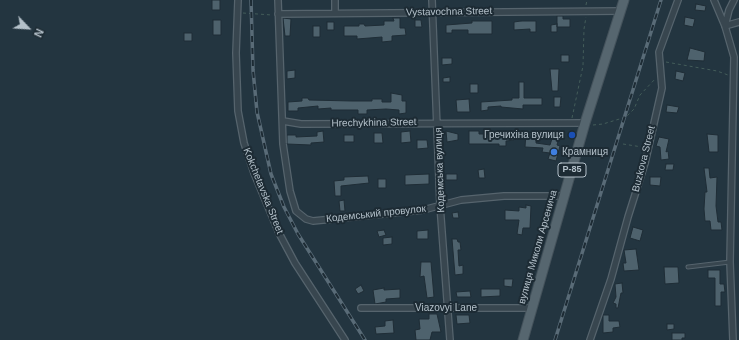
<!DOCTYPE html>
<html>
<head>
<meta charset="utf-8">
<style>
  body { margin:0 }
  #map { position:relative; width:739px; height:340px; overflow:hidden; background:#233540; font-family:Helvetica,sans-serif }
  canvas { display:block }
  .north { position:absolute; left:8px; top:8px; width:40px; height:40px; -webkit-text-stroke:3px #1d2b34; paint-order:stroke; rotate:115deg; font-size:11px; font-weight:700; line-height:16px; text-align:center; color:#b4c1ca }
  .north::after { content:''; display:block; margin:auto; width:14px; height:18px; background:#b4c1ca; clip-path:polygon(50% 0,100% 100%,50% 72%,0 100%) }
</style>
</head>
<body>
<div id="map">
<canvas width="739" height="340"></canvas>
<div class="north">N</div>
</div>
<script>
const c = document.querySelector('canvas').getContext('2d');
c.lineJoin = 'round';
function fill(path, color) { c.fillStyle = color; c.fill(path, 'evenodd'); }
const shape = rows => new Path2D(rows.map(r => 'M' + r).join(''));
function strokePath(path, color, width, dash) { c.strokeStyle = color; c.lineWidth = width; c.lineCap = dash ? 'butt' : 'round'; c.setLineDash(dash || []); c.stroke(path); }
function label(font, color, halo, rows, align = 'center') {
  c.font = font + ' Helvetica,sans-serif'; c.lineWidth = 4; c.setLineDash([]); c.textBaseline = 'middle'; c.strokeStyle = halo; c.fillStyle = color; for (const [text, x, y, turn = 0] of rows) {
    c.save(); c.translate(x, y); c.rotate((+turn || 0) * Math.PI / 180); c.textAlign = isNaN(turn) ? turn : align; if (halo) c.strokeText(text, 0, 0); c.fillText(text, 0, 0); c.restore();
  }
}
const building = shape([
  [212,0,220,0,220,10,212,10,212,0],
  [696,4,706,6,705,11,695,10,696,4],
  [557,16,563,16,563,19,570,19,570,27,557,27,557,16],
  [685,17,695,19,693,27,684,25,685,17],
  [283,18,291,19,290,36,285,36,283,18],
  [393,18,400,18,400,28,405,28,406,35,392,36,392,41,382,42,382,37,357,39,357,36,344,36,344,26,359,26,359,24,364,24,365,26,384,25,384,21,394,21,393,18],
  [213,20,221,20,221,35,213,35,213,20],
  [415,20,421,20,422,27,415,27,415,20],
  [472,21,492,21,492,34,468,34,468,30,452,30,452,33,446,33,446,25,472,23,472,21],
  [521,21,536,21,536,32,530,32,530,29,514,30,514,22,521,21],
  [327,22,334,22,334,30,327,30,327,22],
  [557,24,557,32,551,32,551,25,557,24],
  [313,26,320,26,320,37,313,37,313,26],
  [184,33,192,33,192,41,184,41,184,33],
  [690,48,705,52,704,61,687,60,690,48],
  [561,55,569,55,569,62,561,62,561,55],
  [442,58,452,58,452,64,442,65,442,58],
  [550,69,559,69,558,91,552,91,550,69],
  [295,70,295,78,287,79,287,71,295,70],
  [676,71,685,73,683,81,675,79,676,71],
  [450,77,450,82,443,82,443,78,450,77],
  [519,82,524,82,524,98,542,98,542,105,523,105,523,109,501,107,501,106,488,107,488,110,481,111,481,102,512,100,512,98,519,98,519,82],
  [470,84,478,84,478,93,470,93,470,84],
  [391,93,402,95,402,101,406,101,406,113,399,114,399,110,386,109,367,110,367,114,358,114,358,110,331,110,331,108,318,109,318,106,298,108,298,111,288,111,288,102,302,101,302,98,308,98,309,100,352,101,372,101,372,99,382,99,382,102,391,102,391,93],
  [554,97,561,97,560,107,554,107,554,97],
  [469,99,470,112,457,112,456,100,469,99],
  [667,105,679,107,677,113,666,112,667,105],
  [323,131,324,142,311,143,311,145,287,144,287,135,296,135,296,137,317,136,317,132,323,131],
  [410,131,411,142,401,143,401,132,410,131],
  [446,131,458,134,458,140,447,142,446,131],
  [469,131,479,131,479,134,513,134,514,140,506,141,506,146,499,146,499,144,469,144,469,131],
  [526,132,537,133,536,143,550,145,554,132,560,134,557,145,560,146,556,161,548,159,550,153,542,152,543,148,525,147,526,132],
  [374,133,382,133,383,143,374,143,374,133],
  [707,134,718,135,718,152,709,152,707,134],
  [344,135,354,135,354,142,344,142,344,135],
  [659,137,669,139,666,152,668,151,669,159,661,160,660,147,656,146,659,137],
  [417,140,427,140,428,148,417,149,417,140],
  [666,164,674,164,673,170,665,170,666,164],
  [704,168,709,168,710,178,717,177,716,206,718,222,721,222,722,230,711,230,710,221,705,221,704,209,705,192,707,192,704,168],
  [484,169,485,178,479,178,478,170,484,169],
  [429,174,429,184,405,185,405,175,429,174],
  [446,174,457,174,457,180,446,180,446,174],
  [368,176,369,183,341,186,341,196,335,196,334,181,344,180,344,177,368,176],
  [650,177,661,177,660,186,650,185,650,177],
  [378,179,386,179,386,188,378,188,378,179],
  [344,200,345,211,340,211,339,201,344,200],
  [526,205,531,206,530,228,523,228,522,235,517,234,519,220,505,220,505,210,519,211,519,207,526,208,526,205],
  [458,212,459,218,453,218,452,213,458,212],
  [633,227,643,230,640,241,630,238,633,227],
  [384,230,386,235,379,237,377,231,384,230],
  [428,230,428,239,417,239,417,231,428,230],
  [392,237,392,244,383,245,383,238,392,237],
  [452,239,457,239,458,242,460,242,461,250,458,250,459,266,463,265,463,274,455,275,452,239],
  [636,249,639,270,624,271,623,263,626,263,624,250,636,249],
  [421,262,431,262,434,297,427,298,424,276,420,277,421,262],
  [664,267,678,267,679,283,665,284,664,267],
  [708,270,720,270,720,284,724,284,725,292,721,292,721,306,715,306,715,278,708,278,708,270],
  [504,279,513,279,512,287,504,286,504,279],
  [622,283,623,293,621,293,618,308,616,308,616,304,613,303,616,297,615,284,622,283],
  [361,285,364,291,358,294,355,289,361,285],
  [384,288,384,290,400,289,400,298,386,299,386,302,375,304,373,290,384,288],
  [481,289,500,289,500,296,481,297,481,289],
  [470,291,471,297,457,297,456,292,470,291],
  [429,314,437,314,441,332,432,332,430,340,416,340,415,330,420,329,419,319,429,319,429,314],
  [456,315,469,315,470,323,457,324,456,315],
  [603,315,609,315,609,321,619,321,620,327,613,328,613,332,603,333,603,315],
  [393,320,394,333,376,334,375,327,385,326,385,321,393,320],
  [667,324,674,324,674,329,667,330,667,324],
  [672,333,685,333,685,338,682,338,682,340,672,340,672,333]
]);
const path = shape([
  [586,5,587,0],
  [243,13,272,15],
  [666,62,717,71,728,75],
  [572,118,583,66,584,29,586,17],
  [593,125,603,124,626,117,634,109,640,95,656,78],
  [623,144,642,147]
]);
const service = shape([
  [688,267,730,262]
]);
const minor = shape([
  [238,0,236,53,238,111,244,143,254,173,279,233,295,263,345,340],
  [278,0,283,144,290,191,296,211,306,219,313,221,423,210,461,200,504,196,564,196],
  [432,0,440,205,450,340],
  [714,0,725,26,734,57,730,262,733,340],
  [734,0,729,10,725,26,739,22],
  [335,12,335,0],
  [278,14,620,11],
  [283,121,301,124,585,123],
  [361,308,532,308],
  [590,340,611,279,628,217,645,163,662,88,659,52,678,0]
]);
const primary = shape([
  [523,340,585,123,624,0]
]);
const rail = shape([
  [251,0,253,70,257,112,271,174,284,207,298,234,365,340],
  [555,340,661,0]
]);
const markers = [
  [572,135,4,"#1a4fb4"],
  [554,152,4,"#3f7fe0"]
];
const shields = [
  [572,170,28]
];
const shieldNames = [
  ["Р-85",572,170]
];
const streetNames = [
  ["Vystavochna Street",449,12,-1],
  ["Hrechykhina Street",374,123,-1],
  ["Buzkova Street",644,159,-76],
  ["Кодемська вулиця",440,170,-92],
  ["Kokchetavska Street",263,191,68],
  ["Кодемський провулок",376,214,-6],
  ["вулиця Миколи Арсенича",538,247,-74],
  ["Viazovyi Lane",446,308]
];
const poiNames = [
  ["Гречихіна вулиця",564,135],
  ["Крамниця",562,152,"left"]
];
fill(building, '#4e626d');
strokePath(building, '#1f2d36', 1);
strokePath(service, '#56646d', 5);
strokePath(minor, '#56646d', 8);
strokePath(primary, '#44525b', 11);
strokePath(path, '#445d5a', 1, [3, 3]);
strokePath(service, '#38464f', 3);
strokePath(minor, '#38464f', 5.5);
strokePath(primary, '#56666f', 9);
strokePath(rail, '#596b77', 3.5);
strokePath(rail, '#1d2b34', 2, [6]);
for (const [x, y, r, color] of markers) { const dot = new Path2D(); dot.arc(x, y, r, 0, 2 * Math.PI); c.fillStyle = color; c.fill(dot); strokePath(dot, '#1d2b34', 1.5); }
for (const [x, y, w] of shields) { const box = new Path2D(); box.roundRect(x - w / 2, y - 7, w, 14, 3); c.fillStyle = '#1d2b34'; c.fill(box); strokePath(box, '#b4c1ca', 1); }
label('bold 9px', '#b4c1ca', null, shieldNames);
label('10px', '#b4c1ca', '#1d2b34', streetNames);
label('10px', '#b4c1ca', '#1d2b34', poiNames, 'right');
</script>
</body>
</html>
